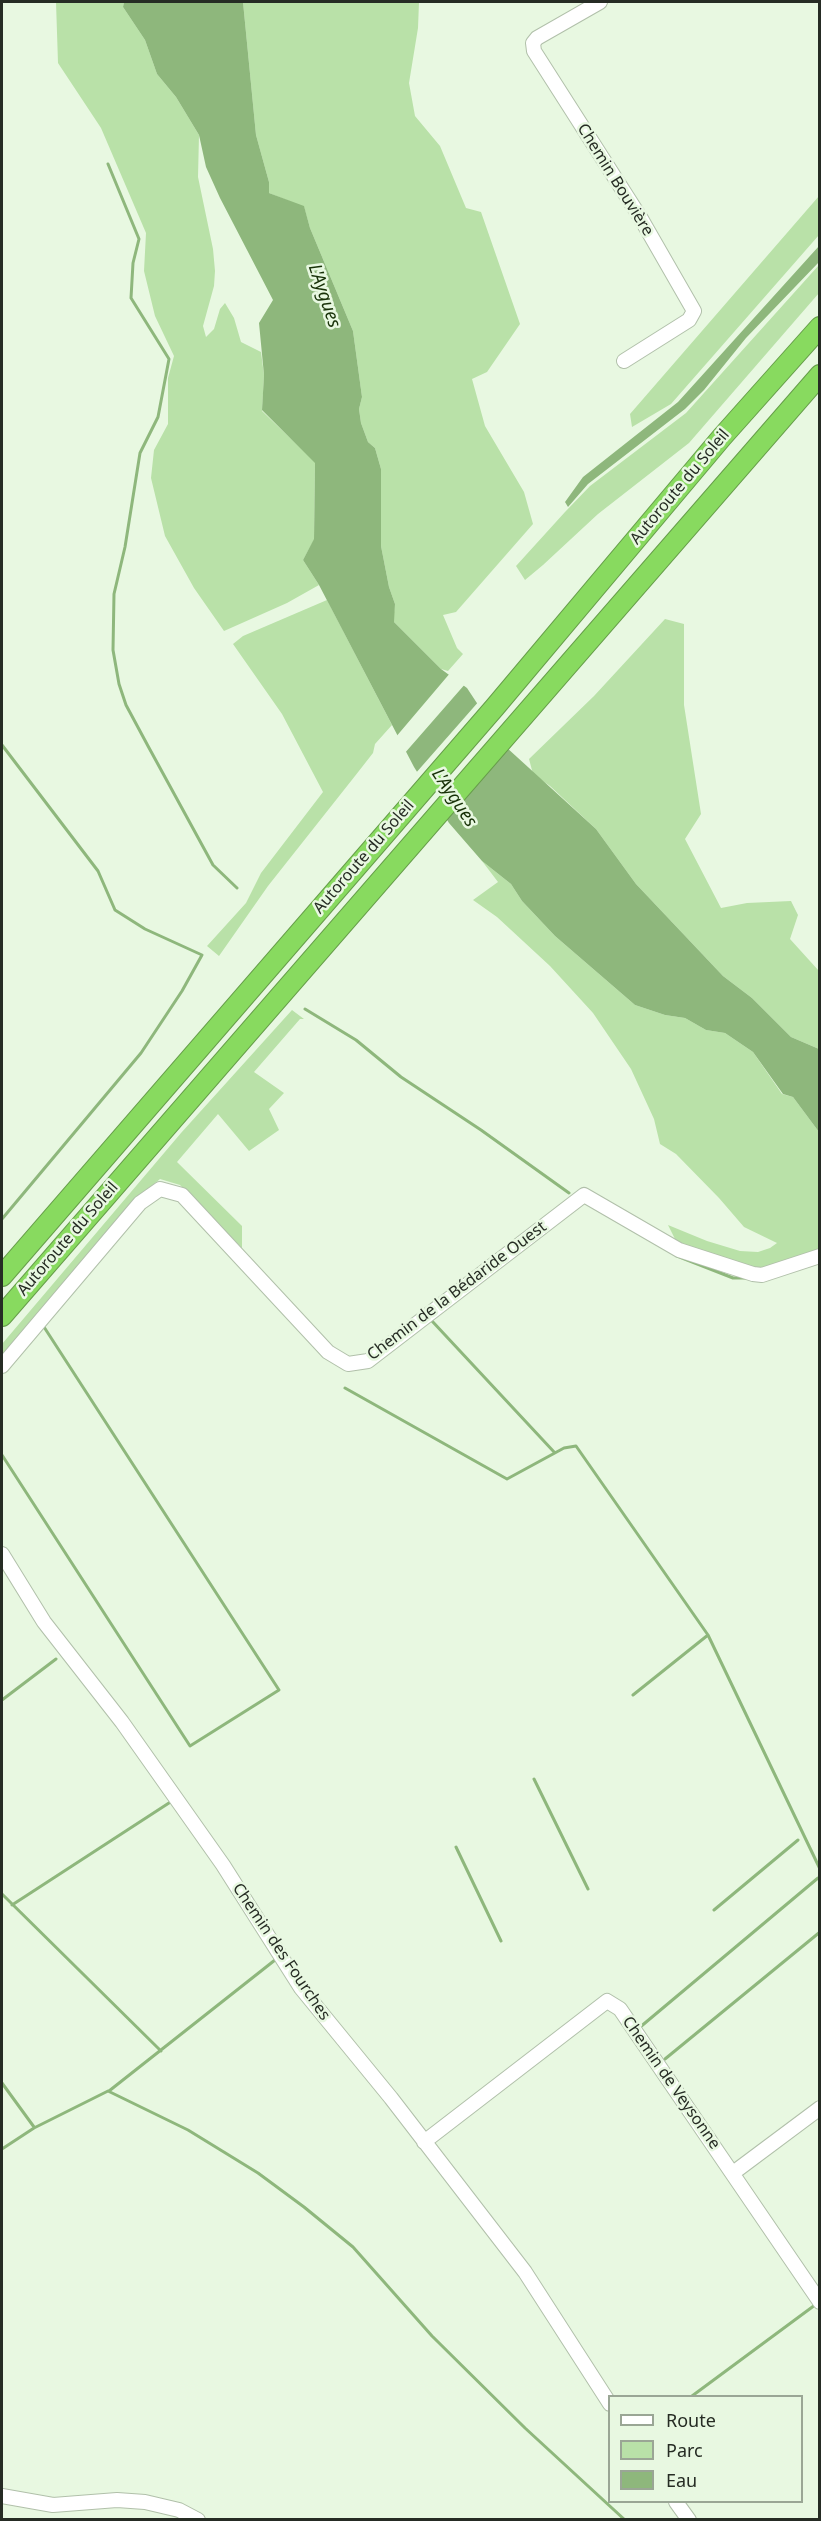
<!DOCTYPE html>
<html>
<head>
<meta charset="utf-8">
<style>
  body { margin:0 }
  #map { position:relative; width:821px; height:2521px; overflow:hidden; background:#e8f8e1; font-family:"Noto Sans",sans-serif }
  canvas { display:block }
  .frame { position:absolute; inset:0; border:3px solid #262c24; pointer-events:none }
  .legend { position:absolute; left:608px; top:2395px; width:195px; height:108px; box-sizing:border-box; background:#e8f8e1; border:2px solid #9aa695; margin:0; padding:8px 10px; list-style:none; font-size:18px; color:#262c24 }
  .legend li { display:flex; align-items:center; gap:12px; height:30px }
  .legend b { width:30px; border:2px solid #9aa695 }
</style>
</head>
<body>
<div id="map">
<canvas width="821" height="2521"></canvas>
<div class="frame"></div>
<ul class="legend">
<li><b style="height:8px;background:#fff"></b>Route</li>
<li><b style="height:16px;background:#b9e1a8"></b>Parc</li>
<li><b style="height:16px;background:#8eb77c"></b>Eau</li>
</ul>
</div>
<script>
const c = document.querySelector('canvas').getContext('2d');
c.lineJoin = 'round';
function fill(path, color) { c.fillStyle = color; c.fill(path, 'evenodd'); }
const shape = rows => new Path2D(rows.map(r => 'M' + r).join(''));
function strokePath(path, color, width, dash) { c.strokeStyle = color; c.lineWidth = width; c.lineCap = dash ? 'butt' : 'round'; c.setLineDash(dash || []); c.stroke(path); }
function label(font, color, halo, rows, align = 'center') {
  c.font = font + ' "Noto Sans",sans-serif'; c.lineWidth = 5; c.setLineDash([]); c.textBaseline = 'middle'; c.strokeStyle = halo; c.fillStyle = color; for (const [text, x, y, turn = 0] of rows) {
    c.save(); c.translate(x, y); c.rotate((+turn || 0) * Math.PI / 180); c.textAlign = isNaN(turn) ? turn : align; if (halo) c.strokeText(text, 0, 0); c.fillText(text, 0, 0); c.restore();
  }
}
const green = shape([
  [56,2,124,2,123,7,145,40,157,74,176,97,199,135,198,177,213,249,215,271,214,286,203,326,206,337,214,329,220,309,225,303,234,318,241,342,261,352,264,375,262,411,315,462,314,540,303,560,319,585,287,603,224,631,194,588,165,536,151,478,154,450,168,424,168,378,174,356,155,316,144,271,146,233,101,128,58,63],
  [243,2,419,2,418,28,409,83,415,116,440,146,466,208,481,212,520,324,487,372,472,379,485,426,524,492,533,524,456,612,443,615,457,648,463,654,448,671,441,669,393,621,395,604,389,587,381,546,381,469,375,448,368,442,361,423,359,409,362,397,353,331,310,228,304,207,269,193,269,182,256,135],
  [819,196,819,235,671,404,632,427,630,414],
  [819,265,819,293,689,443,598,514,543,565,525,580,516,566,565,512,590,486,686,413],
  [327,600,392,725,375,744,373,753,355,776,268,886,219,956,207,946,246,903,261,873,323,792,282,714,233,644,243,636],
  [665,619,684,624,684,705,701,814,685,839,721,908,747,903,791,901,798,915,790,939,819,971,819,1049,791,1037,752,998,723,976,636,884,596,829,550,786,533,774,529,759,594,696],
  [482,861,511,884,522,901,555,936,635,1005,665,1015,685,1018,706,1030,725,1033,753,1052,782,1094,793,1097,819,1132,819,1252,773,1266,754,1269,678,1245,668,1225,707,1241,740,1251,758,1252,770,1248,777,1243,744,1227,719,1198,676,1154,660,1144,654,1119,631,1069,593,1013,550,966,497,917,473,900,498,882],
  [292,1010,304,1019,300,1019,254,1072,284,1093,269,1109,279,1130,249,1151,218,1114,177,1162,242,1226,242,1248,180,1185,160,1179,142,1194,2,1359,2,1344,181,1133]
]);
const water = shape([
  [124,2,243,2,256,135,269,182,269,193,304,206,310,228,353,331,362,397,359,409,361,423,368,442,375,448,381,469,381,546,389,587,395,604,394,622,441,669,467,688,506,747,596,829,636,884,723,976,752,998,791,1037,819,1049,819,1132,793,1097,783,1094,753,1052,725,1033,706,1030,685,1018,665,1015,635,1005,555,936,522,901,511,884,482,861,449,823,414,767,319,585,303,560,314,539,315,463,262,410,264,375,259,323,273,300,220,198,206,167,199,135,176,97,157,74,145,40,123,7],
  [819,246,819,262,746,338,704,390,685,409,588,484,568,507,565,502,583,477,678,402]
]);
const pier = shape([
  [451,672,466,683,404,754,395,738],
  [480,700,510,747,445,822,415,774]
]);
const stream = shape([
  [108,164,139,239,133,263,131,298,169,359,158,417,140,453,125,547,114,594,113,650,119,684,126,705,148,746,213,865,237,888],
  [2,745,98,871,115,910,145,929,202,955,182,991,141,1053,2,1219],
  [305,1009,356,1040,401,1077,481,1130,569,1193],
  [677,1256,733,1278,747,1278],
  [432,1321,555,1453],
  [345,1388,507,1479,564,1448,576,1446,708,1635,820,1869],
  [2,1455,190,1746,279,1690,44,1327],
  [633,1695,708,1635],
  [2,1700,56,1659],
  [534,1779,588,1889],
  [456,1847,501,1941],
  [2,1894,161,2051],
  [12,1905,172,1801],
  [714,1910,798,1840],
  [639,2028,818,1878],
  [665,2059,820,1932],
  [2,2083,34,2127],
  [109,2091,275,1960],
  [2,2149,34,2128,108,2091,188,2130,258,2173,304,2207,353,2247,432,2336,525,2428,625,2520],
  [692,2396,815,2305]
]);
const minor = shape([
  [600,2,537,38,533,43,534,51,640,217,694,311,689,320,624,361],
  [2,1366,140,1203,160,1189,182,1195,328,1352,348,1364,368,1361,584,1195,679,1250,753,1274,762,1275,820,1256],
  [2,1554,44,1622,122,1722,223,1865,301,1988,391,2098,525,2272,610,2404],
  [424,2142,607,2001,620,2009,820,2302],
  [733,2173,820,2108],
  [2,2496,53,2505,117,2500,145,2502,179,2510,198,2520],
  [676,2502,689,2520]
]);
const highway = shape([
  [2,1276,495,707,722,437,820,327],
  [2,1316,820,375]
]);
const streetNames = [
  ["Chemin Bouvière",615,180,58],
  ["Autoroute du Soleil",680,487,-50],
  ["Autoroute du Soleil",364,857,-49],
  ["Autoroute du Soleil",68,1239,-49],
  ["Chemin de la Bédaride Ouest",457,1291,-37],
  ["Chemin des Fourches",281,1952,56],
  ["Chemin de Veysonne",671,2083,55]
];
const waterNames = [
  ["L'Aygues",324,296,71],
  ["L'Aygues",454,798,56]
];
fill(green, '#b9e1a8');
fill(water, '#8eb77c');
fill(pier, '#e8f8e1');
strokePath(stream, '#8eb77c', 3);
strokePath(minor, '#b1c0aa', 16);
strokePath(highway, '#669d4a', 22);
strokePath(minor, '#fff', 14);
strokePath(highway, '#88da5f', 20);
label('16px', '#262c24', '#e8f8e1', streetNames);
label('italic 18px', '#173107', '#e8f8e1', waterNames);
</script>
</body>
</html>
